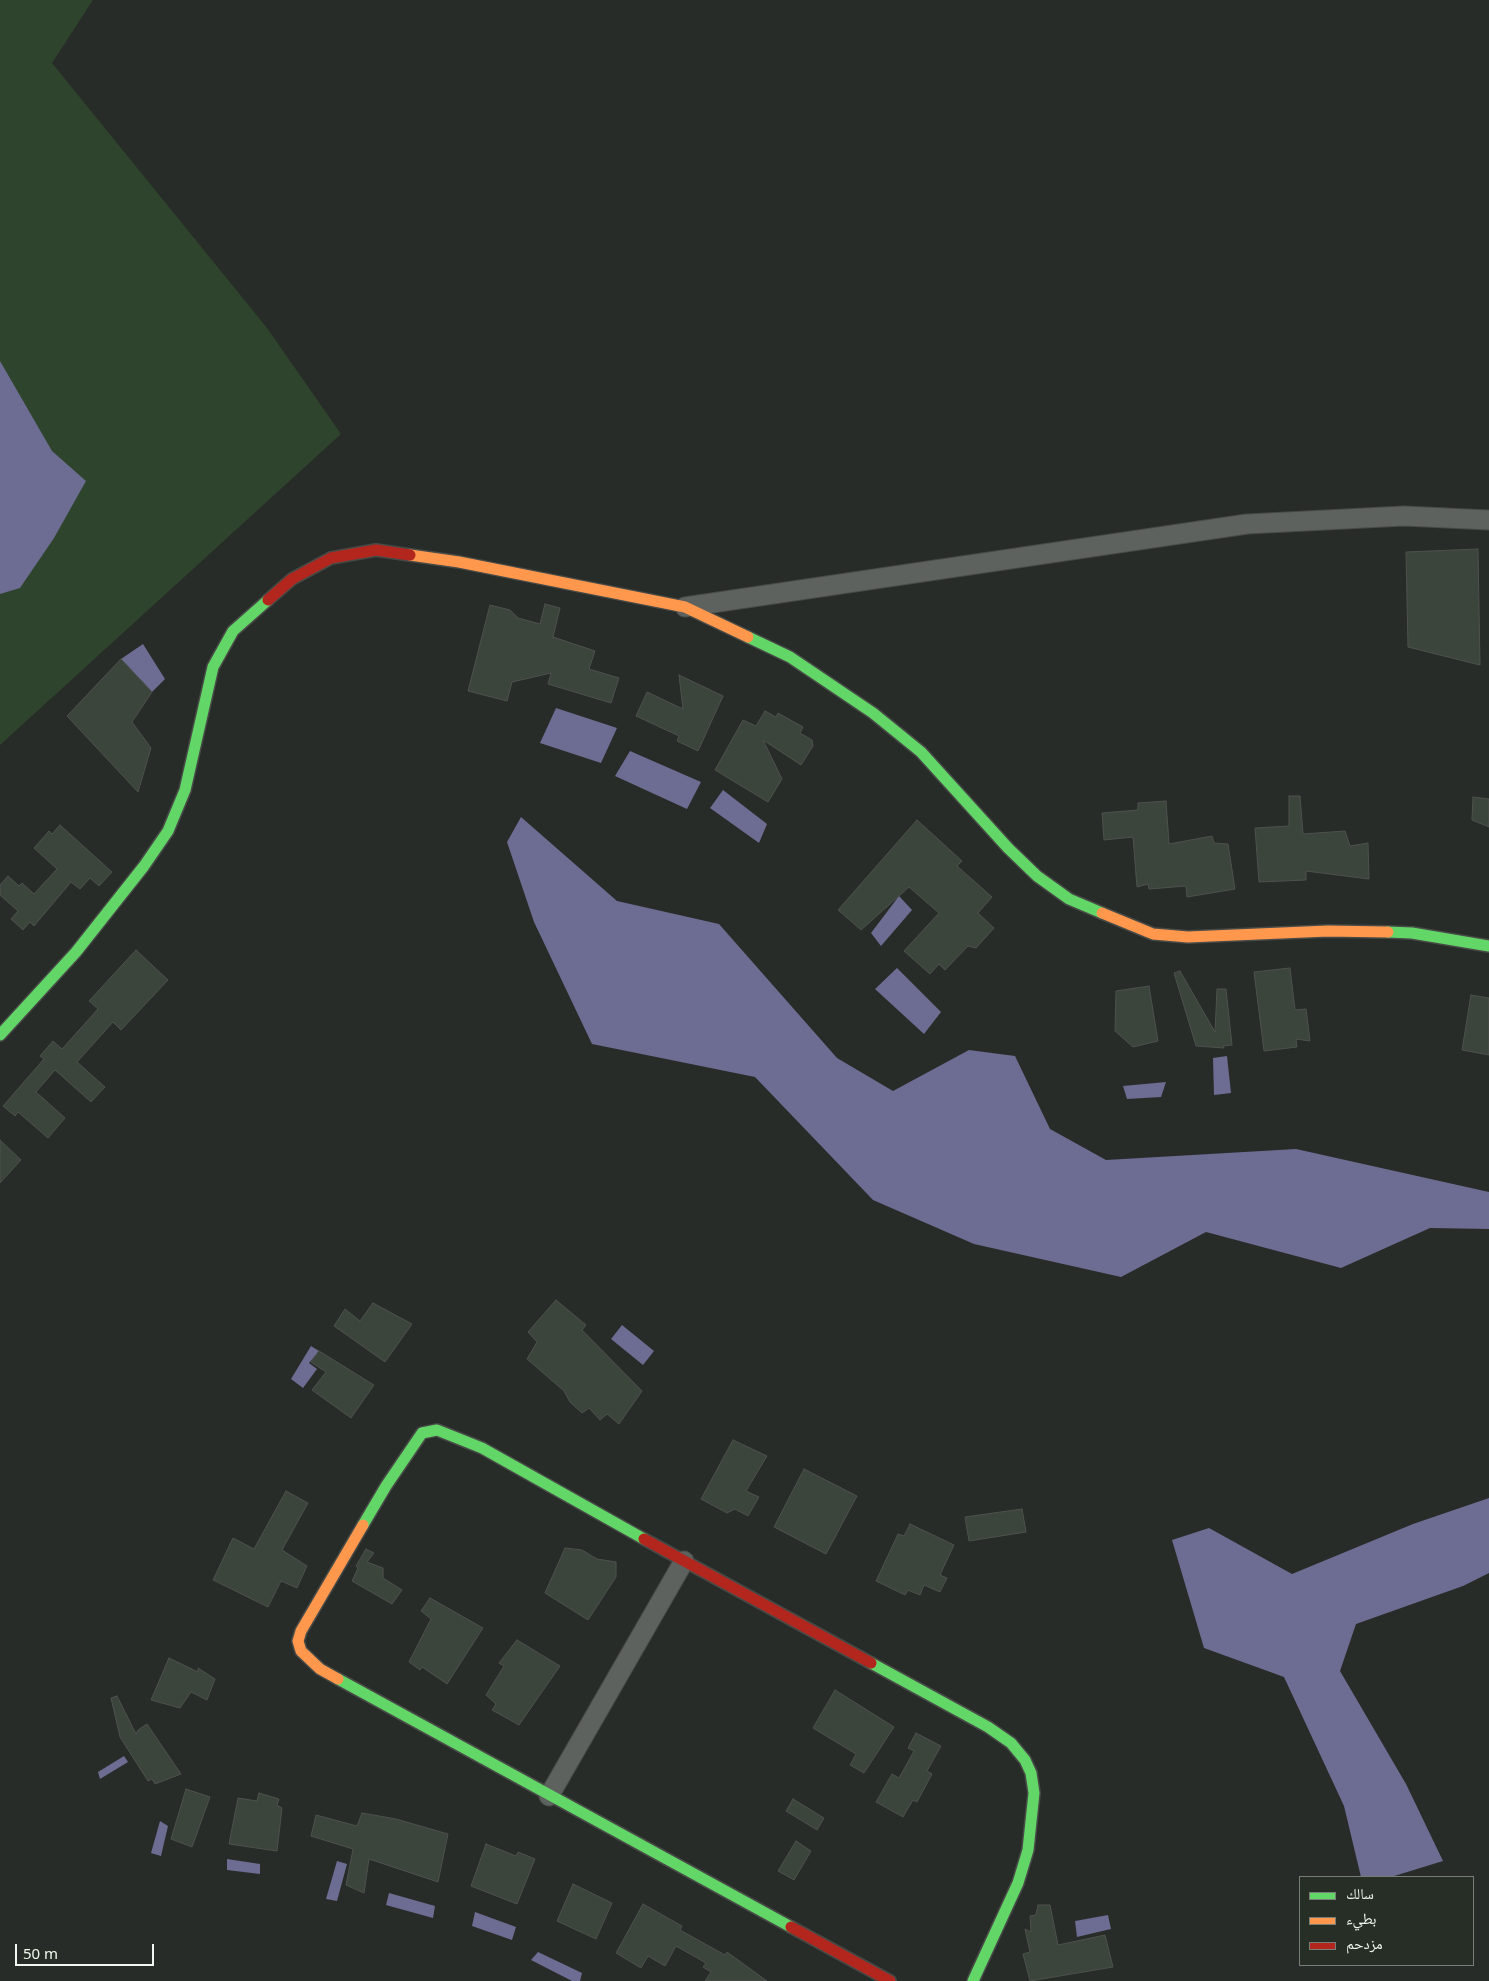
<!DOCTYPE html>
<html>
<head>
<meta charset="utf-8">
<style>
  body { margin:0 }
  #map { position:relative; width:1489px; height:1981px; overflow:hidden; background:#282c28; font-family:"Noto Sans","Noto Naskh Arabic",sans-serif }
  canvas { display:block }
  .legend { position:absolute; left:1299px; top:1876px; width:175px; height:90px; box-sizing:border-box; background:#262e26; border:1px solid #777e77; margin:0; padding:6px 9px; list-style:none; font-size:15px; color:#f1f6f0 }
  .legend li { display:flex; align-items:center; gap:10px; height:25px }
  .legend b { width:25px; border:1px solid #777e77 }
  .scale { position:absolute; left:15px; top:1944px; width:139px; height:22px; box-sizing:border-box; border:2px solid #f1f6f0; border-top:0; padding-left:6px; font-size:15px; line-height:18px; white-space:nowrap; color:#f1f6f0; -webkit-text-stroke:4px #262e26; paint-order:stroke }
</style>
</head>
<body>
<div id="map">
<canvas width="1489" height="1981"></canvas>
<ul class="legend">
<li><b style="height:6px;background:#63d668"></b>سالك</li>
<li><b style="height:6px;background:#ff974d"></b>بطيء</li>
<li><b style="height:6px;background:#b3261e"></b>مزدحم</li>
</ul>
<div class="scale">50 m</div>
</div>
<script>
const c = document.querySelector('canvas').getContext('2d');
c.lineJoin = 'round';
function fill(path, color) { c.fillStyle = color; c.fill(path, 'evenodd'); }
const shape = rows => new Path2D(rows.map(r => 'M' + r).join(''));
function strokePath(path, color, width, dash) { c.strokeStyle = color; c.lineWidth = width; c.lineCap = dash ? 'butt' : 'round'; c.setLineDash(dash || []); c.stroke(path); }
const green = shape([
  [0,0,93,0,52,63,267,328,341,434,0,745]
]);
const water = shape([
  [0,361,52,451,86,481,54,538,20,588,0,594],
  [143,644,165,679,152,692,121,659],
  [556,708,617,728,601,763,540,743],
  [630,751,701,782,687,809,615,776],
  [723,790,767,824,759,843,710,808],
  [521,817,617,901,719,924,837,1058,893,1091,969,1050,1015,1056,1050,1129,1106,1160,1296,1149,1489,1192,1489,1229,1430,1228,1341,1268,1206,1232,1121,1277,974,1244,873,1200,755,1077,592,1044,534,922,507,842],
  [899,896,912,910,881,946,871,933],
  [897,968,941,1012,924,1034,875,989],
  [1227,1056,1231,1093,1214,1095,1213,1058],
  [1166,1082,1161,1097,1127,1099,1123,1086],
  [622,1325,654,1351,643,1365,611,1339],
  [311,1346,319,1351,309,1363,317,1369,303,1388,291,1379],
  [1489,1498,1489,1573,1463,1586,1356,1624,1340,1671,1406,1784,1443,1861,1391,1877,1361,1877,1344,1806,1284,1677,1204,1648,1172,1540,1209,1528,1292,1574,1413,1524],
  [124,1756,128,1762,100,1779,98,1772],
  [160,1821,168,1826,161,1856,151,1853],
  [227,1859,260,1864,260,1874,227,1870],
  [337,1861,347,1864,337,1901,326,1899],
  [389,1893,435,1906,433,1918,386,1905],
  [475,1912,516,1927,512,1940,472,1926],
  [1108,1915,1111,1929,1077,1937,1075,1921],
  [538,1952,582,1973,580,1981,572,1981,531,1960]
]);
const building = shape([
  [1478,549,1480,665,1408,647,1406,552,1478,549],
  [545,604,560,608,553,637,595,651,589,669,619,678,611,703,548,684,551,673,512,682,507,701,468,691,490,605,510,610,518,618,540,624,545,604],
  [121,659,152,692,132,722,151,748,138,792,67,716,121,659],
  [679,675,723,696,698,751,677,741,679,736,636,716,647,692,683,709,679,675],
  [765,711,776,717,778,713,803,727,800,733,812,740,813,746,801,765,763,740,782,779,768,802,715,770,743,720,756,726,765,711],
  [1289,796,1300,796,1303,834,1345,831,1350,846,1368,843,1369,879,1306,871,1306,880,1259,882,1255,828,1289,826,1289,796],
  [1473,797,1489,799,1489,827,1472,820,1473,797],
  [1166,801,1169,844,1212,836,1214,843,1228,844,1235,889,1187,897,1186,886,1149,889,1148,884,1137,887,1133,837,1104,840,1102,813,1138,810,1138,803,1166,801],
  [917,820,962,861,957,866,992,897,978,913,994,928,976,948,968,946,945,970,939,964,930,974,904,951,939,913,909,887,861,930,838,910,917,820],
  [60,825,112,872,99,886,90,878,80,889,71,882,34,926,30,922,23,930,11,919,18,911,0,895,0,885,8,876,19,886,22,883,34,894,57,869,34,848,49,831,52,834,60,825],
  [136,950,168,980,121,1030,113,1022,77,1062,105,1087,91,1102,55,1070,36,1092,65,1118,48,1138,18,1112,15,1116,3,1106,44,1059,40,1056,53,1041,62,1049,98,1009,89,1001,136,950],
  [1290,968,1295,1010,1306,1009,1310,1041,1296,1039,1297,1047,1264,1051,1254,972,1290,968],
  [1180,971,1215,1032,1217,989,1226,989,1232,1045,1223,1046,1224,1048,1196,1046,1174,973,1180,971],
  [1149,986,1158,1041,1133,1047,1115,1031,1116,991,1149,986],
  [1471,995,1489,998,1489,1055,1462,1050,1471,995],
  [0,1140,21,1160,0,1183,0,1140],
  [556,1300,586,1325,582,1330,642,1391,619,1424,607,1414,600,1420,589,1408,582,1413,570,1402,564,1391,527,1359,537,1342,528,1332,556,1300],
  [373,1303,412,1324,385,1362,334,1326,345,1309,360,1321,373,1303],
  [319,1351,374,1385,351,1418,312,1390,326,1372,311,1362,319,1351],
  [733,1440,767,1456,746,1491,759,1497,748,1516,735,1509,727,1513,701,1499,733,1440],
  [804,1469,857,1496,826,1554,774,1527,804,1469],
  [286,1491,308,1503,282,1550,307,1566,297,1588,281,1581,268,1607,213,1580,233,1538,254,1549,286,1491],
  [1022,1509,1026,1532,969,1541,965,1517,1022,1509],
  [910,1524,954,1545,940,1575,947,1578,940,1592,924,1585,920,1595,908,1590,905,1595,876,1581,898,1534,904,1536,910,1524],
  [565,1548,582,1550,597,1559,616,1562,616,1577,588,1620,545,1593,565,1548],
  [366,1549,374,1553,367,1562,383,1568,383,1578,402,1590,392,1604,352,1581,358,1568,356,1566,366,1549],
  [430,1598,483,1628,447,1684,422,1667,420,1670,409,1662,431,1619,421,1611,430,1598],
  [517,1640,560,1666,519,1725,492,1710,496,1704,486,1695,504,1666,499,1663,517,1640],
  [169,1658,198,1672,198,1668,215,1679,207,1700,191,1692,180,1708,151,1700,169,1658],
  [835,1690,894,1727,864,1773,850,1765,856,1754,813,1728,835,1690],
  [117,1696,136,1734,138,1730,147,1724,181,1774,155,1784,152,1779,148,1781,120,1737,111,1698,117,1696],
  [916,1733,941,1746,927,1771,932,1774,917,1802,913,1800,903,1817,876,1802,892,1774,899,1778,914,1751,908,1748,916,1733],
  [186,1789,210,1797,192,1847,171,1839,186,1789],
  [259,1793,279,1799,277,1805,282,1808,277,1851,229,1844,238,1798,257,1801,259,1793],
  [793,1799,824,1818,817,1830,786,1811,793,1799],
  [362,1813,396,1819,448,1834,438,1882,369,1859,364,1893,346,1885,353,1849,311,1836,316,1815,357,1826,362,1813],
  [796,1841,811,1851,794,1880,778,1871,796,1841],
  [486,1844,516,1856,518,1852,535,1859,517,1904,471,1886,486,1844],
  [573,1884,612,1903,596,1939,557,1921,573,1884],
  [643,1904,682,1926,680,1930,725,1955,727,1952,767,1981,705,1981,711,1972,703,1967,706,1963,676,1946,665,1966,648,1956,641,1968,616,1953,643,1904],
  [1038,1905,1050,1905,1058,1945,1105,1935,1113,1967,1030,1981,1023,1954,1030,1952,1025,1929,1031,1932,1030,1916,1036,1915,1038,1905]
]);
const street = shape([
  [685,607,1247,524,1404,516,1489,520],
  [549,1796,684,1561]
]);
const fast = shape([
  [748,637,790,657,873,713,921,752,1008,848,1037,876,1069,899,1102,913],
  [1388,932,1412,933,1489,946],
  [0,1035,76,952,144,866,168,831,185,790,213,667,233,631,268,600],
  [363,1525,386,1486,422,1433,437,1430,482,1448,644,1539],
  [871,1663,988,1727,1011,1743,1025,1760,1031,1773,1034,1793,1028,1850,1018,1883,973,1981],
  [338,1679,791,1927]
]);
const slow = shape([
  [410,555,459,562,685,607,748,637],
  [1102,913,1153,934,1188,937,1328,931,1388,932],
  [338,1679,320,1669,301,1651,298,1641,301,1631,363,1525]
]);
const jam = shape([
  [268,600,292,579,331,558,376,550,410,555],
  [644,1539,871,1663],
  [791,1927,890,1981]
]);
fill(green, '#2f442d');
fill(water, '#6d6c92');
fill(building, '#3c453c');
strokePath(building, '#4e514d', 1);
strokePath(street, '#474a46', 21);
strokePath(fast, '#474a46', 14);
strokePath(slow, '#474a46', 14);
strokePath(jam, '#474a46', 14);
strokePath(street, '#5e625e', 19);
strokePath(fast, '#63d668', 11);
strokePath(slow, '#ff974d', 11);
strokePath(jam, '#b3261e', 11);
</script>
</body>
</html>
